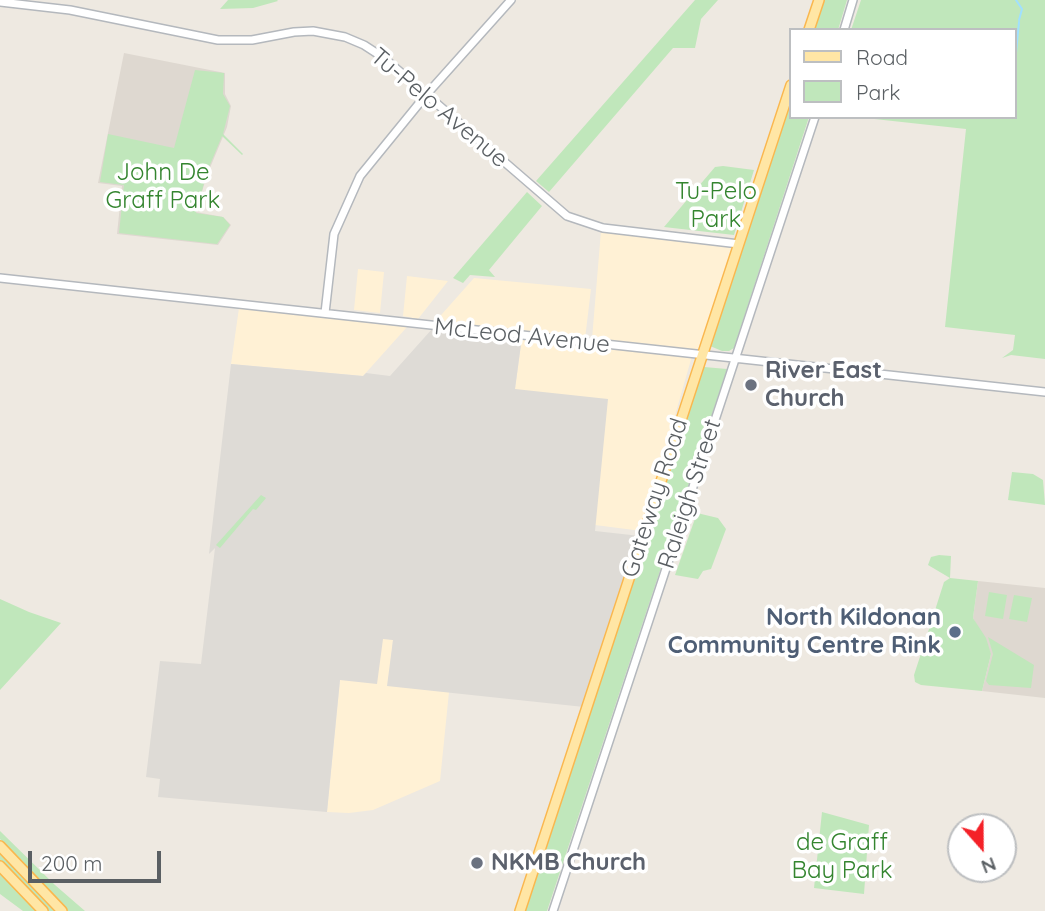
<!DOCTYPE html>
<html>
<head>
<meta charset="utf-8">
<style>
  body { margin:0 }
  #map { position:relative; width:1045px; height:911px; overflow:hidden; background:#eee9e1; font-family:Quicksand,sans-serif }
  canvas { display:block }
  .legend { position:absolute; left:789px; top:28px; width:228px; height:91px; box-sizing:border-box; background:#fff; border:2px solid #bdbfc1; margin:0; padding:9px 12px; list-style:none; font-size:21px; color:#5a5f63 }
  .legend li { display:flex; align-items:center; gap:14px; height:35px }
  .legend b { width:35px; border:2px solid #bdbfc1 }
  .north { position:absolute; left:947px; top:813px; width:70px; height:70px; box-sizing:border-box; background:#fff; border:2px solid #bdbfc1; border-radius:50%; rotate:159deg; font-size:19px; font-weight:700; line-height:28px; text-align:center; color:#5a5f63 }
  .north::after { content:''; display:block; margin:auto; width:24px; height:32px; background:#f42128; clip-path:polygon(50% 0,100% 100%,50% 72%,0 100%) }
  .scale { position:absolute; left:28px; top:851px; width:133px; height:32px; box-sizing:border-box; border:4px solid #5a5f63; border-top:0; padding-left:9px; font-size:21px; line-height:24px; white-space:nowrap; color:#5a5f63; -webkit-text-stroke:5px #fff; paint-order:stroke }
</style>
</head>
<body>
<div id="map">
<canvas width="1045" height="911"></canvas>
<ul class="legend">
<li><b style="height:9px;background:#ffe6a5"></b>Road</li>
<li><b style="height:19px;background:#c0e7bb"></b>Park</li>
</ul>
<div class="north">N</div>
<div class="scale">200 m</div>
</div>
<script>
const c = document.querySelector('canvas').getContext('2d');
c.lineJoin = 'round';
function fill(path, color) { c.fillStyle = color; c.fill(path, 'evenodd'); }
const shape = rows => new Path2D(rows.map(r => 'M' + r).join(''));
function strokePath(path, color, width, dash) { c.strokeStyle = color; c.lineWidth = width; c.lineCap = dash ? 'butt' : 'round'; c.setLineDash(dash || []); c.stroke(path); }
function label(font, color, halo, rows, align = 'center') {
  c.font = font + ' Quicksand,sans-serif'; c.lineWidth = 7; c.setLineDash([]); c.textBaseline = 'middle'; c.strokeStyle = halo; c.fillStyle = color; for (const [text, x, y, turn = 0] of rows) {
    c.save(); c.translate(x, y); c.rotate((+turn || 0) * Math.PI / 180); c.textAlign = isNaN(turn) ? turn : align; if (halo) c.strokeText(text, 0, 0); c.fillText(text, 0, 0); c.restore();
  }
}
const commercial = shape([
  [601,231,735,247,698,351,592,339],
  [358,269,384,272,380,313,354,310],
  [407,276,448,281,418,319,403,316],
  [474,278,591,289,585,339,434,323],
  [239,308,407,327,363,376,231,364],
  [522,337,692,356,642,531,595,525,515,389],
  [382,638,393,640,388,685,449,692,440,781,373,810,349,813,327,812,340,680]
]);
const industrial = shape([
  [432,329,522,337,515,389,608,399,595,531,640,536,584,707,387,686,393,640,383,639,377,684,340,680,327,812,158,797,160,779,146,777,160,661,201,664,215,548,209,554,231,364,363,376,366,373,390,376]
]);
const education = shape([
  [124,53,225,73,225,94,231,106,227,127,207,175,196,212,223,217,231,225,218,245,117,234,122,186,98,183],
  [978,581,1045,588,1045,698,982,691,991,654,973,618]
]);
const green = shape([
  [228,0,277,0,278,1,253,8,220,9],
  [695,0,718,0,701,19,695,48,673,48,549,192,536,181],
  [823,0,847,0,838,30,814,30],
  [861,0,1045,0,1045,359,1011,355,1002,358,1013,350,1015,335,945,327,966,129,856,117,1015,117,1015,30,851,30],
  [195,70,224,73,223,94,230,106,223,134,243,154,242,155,222,136,207,172,196,213,223,217,230,225,217,244,119,233,124,185,100,182,108,134,174,148],
  [791,98,791,117,809,117,734,348,729,351,722,351,710,346],
  [723,166,754,170,734,235,664,227,715,167],
  [527,192,542,206,489,270,495,277,470,275,463,283,453,278],
  [704,367,727,369,547,911,524,911],
  [1012,472,1033,474,1043,480,1045,505,1008,500],
  [261,495,266,498,256,510,253,509,220,548,216,545],
  [697,513,718,518,726,529,711,569,703,571,698,579,675,575],
  [939,555,951,556,950,578,978,581,973,618,986,638,991,654,982,691,921,685,915,682,914,675,930,626,944,582,950,578,928,565,931,557],
  [989,592,1007,595,1003,619,985,616],
  [1014,595,1032,598,1027,622,1009,619],
  [0,599,29,612,61,623,0,690],
  [988,637,1034,665,1031,688,989,685,986,681,993,654],
  [822,812,869,825,864,894,814,888],
  [0,831,55,885,85,911,68,911,0,839],
  [0,850,58,911,46,911,0,862],
  [0,873,37,911,23,911,0,894]
]);
const stream = shape([
  [1016,0,1022,9,1019,20],
  [1016,53,1019,22]
]);
const minor = shape([
  [0,2,70,10,218,40,252,40,294,32,313,31,345,37,364,45,384,58,567,216,603,228,739,244],
  [844,30,853,0],
  [0,278,1045,392],
  [325,313,334,234,360,176,426,95,511,0],
  [553,911,815,117]
]);
const major = shape([
  [809,30,819,0],
  [0,846,62,911],
  [0,866,43,911],
  [520,911,791,85]
]);
const markers = [
  [751,385,7,"#6b7280"],
  [955,632,7,"#5c6f8a"],
  [477,863,7,"#6b7280"]
];
const streetNames = [
  ["Tu-Pelo Avenue",439,108,40],
  ["McLeod Avenue",522,336,6],
  ["Raleigh Street",690,494,-72],
  ["Gateway Road",655,498,-72]
];
const parkNames = [
  ["John De",163,173],
  ["Graff Park",163,201],
  ["Tu-Pelo",716,192],
  ["Park",716,220],
  ["de Graff",842,843],
  ["Bay Park",842,871]
];
const worshipNames = [
  ["River East",765,371],
  ["Church",765,399],
  ["NKMB Church",491,863]
];
const serviceNames = [
  ["North Kildonan",941,618],
  ["Community Centre Rink",941,646]
];
fill(commercial, '#fff1d5');
fill(industrial, '#dedbd6');
fill(education, '#ded8d0');
fill(green, '#c0e7bb');
strokePath(stream, '#a0e0ff', 2);
strokePath(minor, '#b4b8bd', 10);
strokePath(major, '#fab74e', 12);
strokePath(minor, '#fff', 7);
strokePath(major, '#ffe6a5', 9);
for (const [x, y, r, color] of markers) { const dot = new Path2D(); dot.arc(x, y, r, 0, 2 * Math.PI); c.fillStyle = color; c.fill(dot); strokePath(dot, '#fff', 2.5); }
label('24px', '#5a5f63', '#fff', streetNames);
label('24px', '#34852f', '#fff', parkNames);
label('bold 24px', '#5b616d', '#fff', worshipNames, 'left');
label('bold 24px', '#4e5e75', '#fff', serviceNames, 'right');
</script>
</body>
</html>
